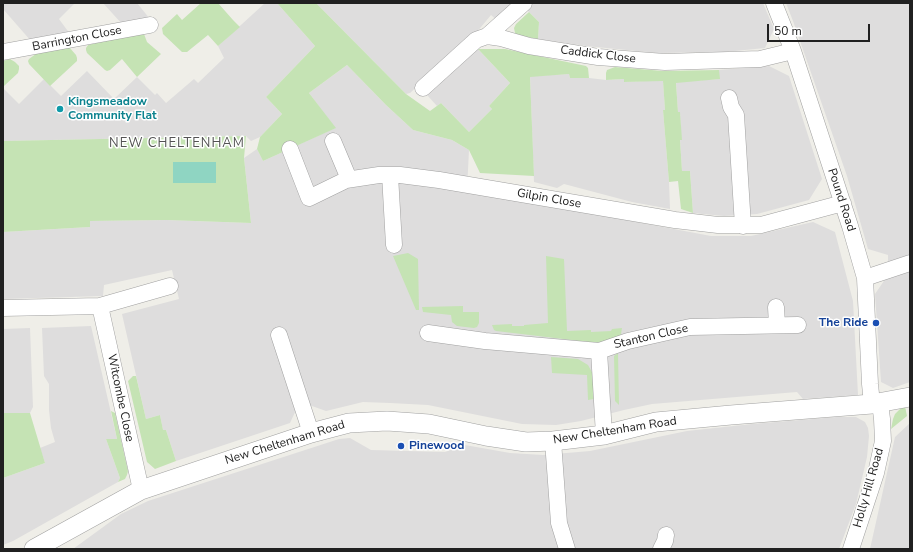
<!DOCTYPE html>
<html>
<head>
<meta charset="utf-8">
<style>
  body { margin:0 }
  #map { position:relative; width:913px; height:552px; overflow:hidden; background:#efeee8; font-family:"Nunito Sans",sans-serif }
  canvas { display:block }
  .frame { position:absolute; inset:0; border:4px solid #202020; pointer-events:none }
  .scale { position:absolute; left:767px; top:24px; width:103px; height:18px; box-sizing:border-box; border:2px solid #202020; border-top:0; padding-left:5px; font-size:12px; line-height:14px; white-space:nowrap; color:#202020; -webkit-text-stroke:3px #fff; paint-order:stroke }
</style>
</head>
<body>
<div id="map">
<canvas width="913" height="552"></canvas>
<div class="frame"></div>
<div class="scale">50 m</div>
</div>
<script>
const c = document.querySelector('canvas').getContext('2d');
c.lineJoin = 'round';
function fill(path, color) { c.fillStyle = color; c.fill(path, 'evenodd'); }
const shape = rows => new Path2D(rows.map(r => 'M' + r).join(''));
function strokePath(path, color, width, dash) { c.strokeStyle = color; c.lineWidth = width; c.lineCap = dash ? 'butt' : 'round'; c.setLineDash(dash || []); c.stroke(path); }
function label(font, color, halo, rows, align = 'center') {
  c.font = font + ' "Nunito Sans",sans-serif'; c.lineWidth = 3; c.setLineDash([]); c.textBaseline = 'middle'; c.strokeStyle = halo; c.fillStyle = color; for (const [text, x, y, turn = 0] of rows) {
    c.save(); c.translate(x, y); c.rotate((+turn || 0) * Math.PI / 180); c.textAlign = isNaN(turn) ? turn : align; if (halo) c.strokeText(text, 0, 0); c.fillText(text, 0, 0); c.restore();
  }
}
const residential = shape([
  [3,3,75,3,59,19,70,34,31,41,3,9],
  [103,3,137,3,150,19,122,24],
  [265,3,277,3,315,46,266,97,282,114,260,137,251,141,246,136,3,141,3,88,19,104,44,79,61,96,87,71,114,99,137,77,155,95,157,93,166,103,194,79,198,83,224,58,218,46],
  [316,3,763,3,774,29,765,48,725,52,657,53,586,46,538,39,539,22,521,4,499,22,491,15,476,33,410,93,406,94],
  [786,3,910,3,910,382,893,388,881,382,875,294,888,275,888,255,868,249,847,176,793,21],
  [477,48,510,83,489,106,492,109,469,132,441,103,437,106,427,95],
  [347,65,386,105,413,130,452,140,469,150,467,190,711,236,751,236,813,222,835,232,853,301,858,395,803,399,797,392,652,404,624,410,581,421,556,425,522,424,428,405,390,403,363,402,326,411,312,406,296,410,290,423,176,461,166,430,163,431,160,415,146,419,122,314,179,299,172,270,104,285,103,296,3,299,3,232,90,227,90,221,167,220,251,223,244,158,257,149,263,161,335,128,309,93],
  [769,66,789,76,822,179,809,200,757,214,724,216,693,213,690,171,682,171,680,140,681,140,680,112,678,112,676,82,719,79,719,70],
  [569,74,570,78,589,78,606,80,624,79,625,82,663,80,665,110,663,110,669,182,670,209,632,202,564,184,557,188,534,182,530,76],
  [91,326,117,439,106,439,120,478,118,482,13,541,3,545,3,478,45,463,40,448,55,442,51,428,49,410,49,384,44,376,42,328],
  [30,328,33,407,30,413,3,413,3,329],
  [836,417,856,417,865,422,868,428,869,436,867,457,856,504,839,549,73,549,121,514,148,501,339,439,350,438,371,450,445,452,465,445,510,453,543,455,590,451,687,431,752,424],
  [910,423,910,549,870,549,895,437]
]);
const grass = shape([
  [201,3,218,3,233,20,240,27,218,46,208,35,187,52,182,52,163,34,162,28,177,14,182,20],
  [277,3,316,3,406,94,430,111,441,103,469,132,492,109,489,106,510,83,478,49,505,49,586,66,588,68,589,78,570,78,569,74,530,77,534,176,480,173,469,150,452,140,413,130,386,105,347,65,309,93,336,128,263,161,257,149,260,137,282,114,266,97,315,46],
  [529,12,539,22,538,39,516,35,515,33,514,28,516,24],
  [140,33,144,34,147,42,161,54,137,77,122,59,110,70,107,71,105,70,87,53,86,50,86,48,88,45],
  [69,47,76,55,77,58,77,61,50,86,29,64,28,61,29,59,37,53],
  [10,59,15,62,19,66,19,69,18,73,4,86,3,85,3,61],
  [615,67,663,71,719,70,720,79,676,83,678,112,680,112,682,140,680,140,682,171,690,171,693,213,681,209,678,181,669,182,663,110,665,110,663,81,624,82,624,79,606,80,606,73,607,70],
  [246,136,244,158,251,223,167,220,90,221,90,227,3,232,3,141],
  [408,253,418,259,419,310,416,310,393,256],
  [546,256,564,259,567,331,591,330,591,332,611,331,612,329,622,328,621,334,618,338,600,345,597,343,496,331,494,330,492,325,512,324,512,326,524,326,524,325,548,323],
  [463,306,463,312,479,312,479,323,477,327,474,328,457,326,452,322,451,315,423,312,422,307],
  [618,353,619,405,615,401,614,356],
  [551,357,578,359,588,365,594,376,594,399,588,400,587,375,552,373],
  [133,376,136,376,146,419,160,415,163,430,166,430,176,461,155,469,147,462,128,381],
  [905,406,907,416,891,429,893,419,895,414,900,409],
  [111,411,115,413,128,471,127,475,125,479,118,482,120,478,106,439,117,439],
  [3,413,30,413,45,463,3,478]
]);
const pitch = shape([
  [173,162,216,162,216,183,173,183]
]);
const minor = shape([
  [774,3,793,51,850,226,865,278,870,384,872,404],
  [487,36,524,3],
  [3,52,150,25],
  [423,88,476,40,487,36,501,38,529,46,598,57,665,62,760,59,793,51],
  [729,98,731,107,736,115,743,226],
  [333,141,349,179],
  [290,149,309,198,346,180,379,175,400,175,439,180,675,220,718,225,761,225,843,203],
  [390,175,394,245],
  [865,278,910,263],
  [100,306,141,490],
  [776,307,777,325],
  [3,308,100,306,170,286],
  [428,333,485,341,599,351,628,341,690,327,798,325],
  [279,335,311,433],
  [599,351,604,435],
  [553,441,559,523,567,549],
  [661,549,665,541,666,535],
  [851,549,876,473,883,441,882,419,880,403]
]);
const tertiary = shape([
  [34,549,141,490,311,433,349,423,387,421,429,424,486,436,526,442,553,441,604,435,656,422,731,415,872,404,910,397]
]);
const markers = [
  [60,109,4,"#0f9aa8"],
  [876,323,4,"#1a4fb4"],
  [401,446,4,"#1a4fb4"]
];
const streetNames = [
  ["Barrington Close",77,39,-11],
  ["Caddick Close",598,55,7],
  ["Gilpin Close",549,199,10],
  ["Pound Road",841,200,72],
  ["Stanton Close",651,337,-13],
  ["Witcombe Close",120,398,78],
  ["New Cheltenham Road",615,431,-9],
  ["New Cheltenham Road",285,443,-17],
  ["Holly Hill Road",869,488,-74]
];
const cultureNames = [
  ["Kingsmeadow",68,102],
  ["Community Flat",68,116]
];
const transitNames = [
  ["The Ride",868,323],
  ["Pinewood",409,446,"left"]
];
const neighbourhoodNames = [
  ["NEW CHELTENHAM",177,144]
];
fill(residential, '#dedddd');
fill(grass, '#c5e3b4');
fill(pitch, '#8fd5c2');
strokePath(minor, '#a1a1a1', 17);
strokePath(tertiary, '#a1a1a1', 20);
strokePath(minor, '#fff', 16);
strokePath(tertiary, '#fff', 19);
for (const [x, y, r, color] of markers) { const dot = new Path2D(); dot.arc(x, y, r, 0, 2 * Math.PI); c.fillStyle = color; c.fill(dot); strokePath(dot, '#fff', 1.5); }
label('12px', '#202020', '#fff', streetNames);
label('bold 12px', '#0d838f', '#fff', cultureNames, 'left');
label('bold 12px', '#164399', '#fff', transitNames, 'right');
c.letterSpacing = '1px';
label('13px', '#535353', '#fff', neighbourhoodNames);
c.letterSpacing = '0px';
</script>
</body>
</html>
